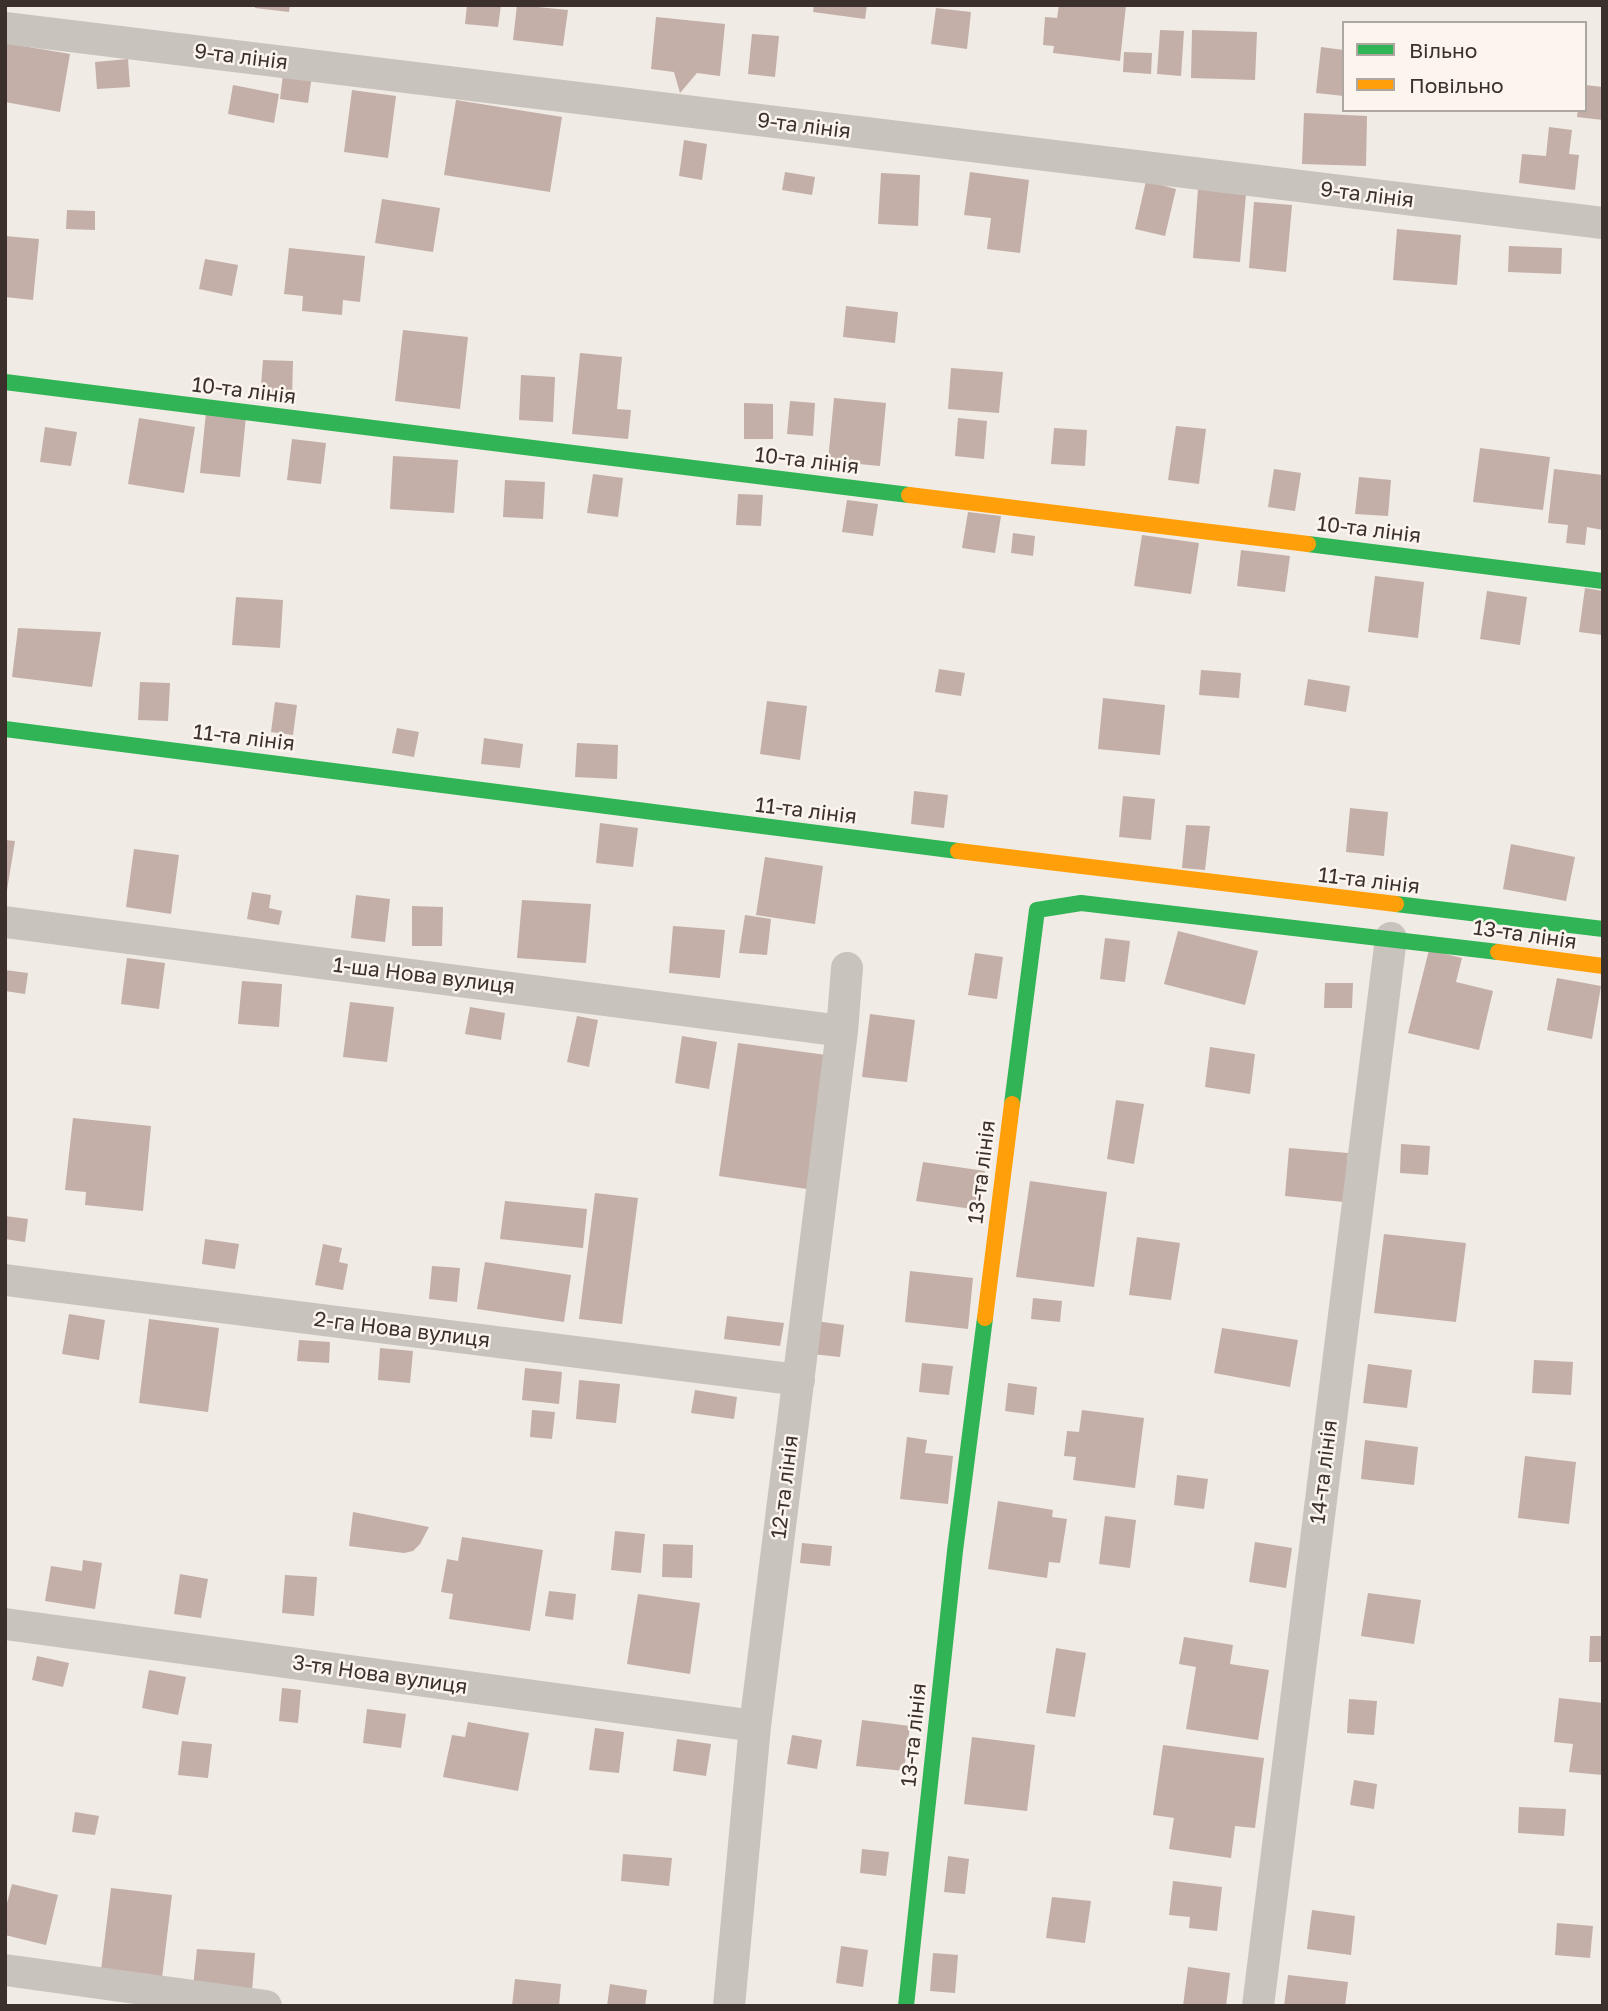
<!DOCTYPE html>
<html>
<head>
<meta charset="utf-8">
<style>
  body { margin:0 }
  #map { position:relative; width:1608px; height:2011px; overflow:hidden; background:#f0ebe5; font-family:"Golos Text",sans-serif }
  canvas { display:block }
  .frame { position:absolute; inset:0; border:7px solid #3b302b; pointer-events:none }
  .legend { position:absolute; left:1342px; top:21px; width:245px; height:91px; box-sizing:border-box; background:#fbf5ee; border:2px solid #aea6a0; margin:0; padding:9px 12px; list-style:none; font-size:21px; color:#3b302b }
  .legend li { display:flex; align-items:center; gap:14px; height:35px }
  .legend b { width:35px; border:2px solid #aea6a0 }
</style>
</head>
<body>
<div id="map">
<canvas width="1608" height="2011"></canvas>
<div class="frame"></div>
<ul class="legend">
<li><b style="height:9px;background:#30b455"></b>Вільно</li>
<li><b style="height:9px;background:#ff9f0a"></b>Повільно</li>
</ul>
</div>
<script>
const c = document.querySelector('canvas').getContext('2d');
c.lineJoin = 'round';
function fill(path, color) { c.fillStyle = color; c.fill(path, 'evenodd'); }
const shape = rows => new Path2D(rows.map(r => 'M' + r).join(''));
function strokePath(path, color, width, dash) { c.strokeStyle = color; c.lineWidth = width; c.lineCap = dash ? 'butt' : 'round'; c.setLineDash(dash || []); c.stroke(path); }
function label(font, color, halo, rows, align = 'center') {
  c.font = font + ' "Golos Text",sans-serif'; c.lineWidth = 5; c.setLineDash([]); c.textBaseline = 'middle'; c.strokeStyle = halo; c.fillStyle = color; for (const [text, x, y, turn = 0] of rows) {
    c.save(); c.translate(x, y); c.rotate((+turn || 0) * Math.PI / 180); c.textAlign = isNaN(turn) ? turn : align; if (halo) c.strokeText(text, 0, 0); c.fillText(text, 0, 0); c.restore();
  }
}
const building = shape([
  [256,5,290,5,289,12,255,8],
  [467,5,501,5,498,27,465,24],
  [517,5,568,10,563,46,513,40],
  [814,5,867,5,865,19,813,12],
  [1059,5,1126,5,1120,61,1053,53,1054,46,1043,45,1045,17,1057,18],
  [936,8,971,12,967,49,931,44],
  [656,17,725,24,720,76,697,73,680,93,674,72,651,69],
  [1160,30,1184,31,1181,76,1157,74],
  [1192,30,1257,32,1255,80,1191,78],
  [752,34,779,36,775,77,748,74],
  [5,43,70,54,60,112,5,102],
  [1321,47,1344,50,1344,96,1316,93],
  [1124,52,1152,53,1151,74,1123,72],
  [128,59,130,87,97,89,95,62],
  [284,66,313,69,308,103,280,99],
  [233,85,279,94,274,123,228,114],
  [1585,85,1603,87,1603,120,1577,117,1578,110,1585,110],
  [352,90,396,96,388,158,344,152],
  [456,100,562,117,550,192,444,175],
  [1304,113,1367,116,1366,166,1302,164],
  [1549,127,1572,130,1569,154,1579,155,1575,190,1519,183,1522,154,1546,156],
  [684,140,707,144,702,180,679,176],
  [785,172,815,177,812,195,782,190],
  [970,172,1029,180,1020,253,987,249,991,218,964,215],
  [881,173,920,175,918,226,878,224],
  [1146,181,1176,189,1165,236,1135,229],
  [1198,189,1246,194,1240,262,1193,258],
  [382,199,440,208,433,252,375,243],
  [1254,202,1292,205,1286,272,1249,268],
  [67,210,95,211,95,230,66,229],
  [1397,229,1461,235,1457,285,1393,280],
  [5,236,39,239,33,300,5,297],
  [1509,246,1562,248,1561,274,1508,272],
  [289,248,365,256,360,302,343,300,342,315,302,311,303,296,284,294],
  [205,259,238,265,232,296,199,289],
  [846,306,898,312,895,343,843,337],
  [403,330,468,337,460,409,395,401],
  [580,353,622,357,617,409,631,410,628,439,572,434],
  [263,360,293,361,292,399,260,398],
  [951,368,1003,372,999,413,948,409],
  [521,375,555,377,553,422,519,420],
  [834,398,886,403,880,466,828,461],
  [790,401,815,403,813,436,787,434],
  [744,403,773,404,773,439,744,439],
  [206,412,246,416,240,477,200,473],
  [139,418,195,427,184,493,128,484],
  [958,418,987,421,984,459,955,456],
  [1176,426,1206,429,1199,484,1168,480],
  [45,427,77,432,71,466,40,462],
  [1054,428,1087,430,1085,466,1051,464],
  [292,439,326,443,321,484,287,480],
  [1480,448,1550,457,1543,510,1473,502],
  [393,456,458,460,454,513,390,509],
  [1274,469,1301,473,1295,511,1268,507],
  [1554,469,1603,475,1603,530,1587,527,1585,545,1566,543,1568,525,1548,523],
  [593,474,623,478,618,517,587,513],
  [1359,477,1391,480,1388,516,1355,514],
  [505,480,545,482,543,519,503,517],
  [738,494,763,495,761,526,736,525],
  [847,500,878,504,873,536,842,532],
  [968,512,1001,516,995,553,962,548],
  [1013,533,1035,536,1033,556,1011,553],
  [1142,535,1199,543,1191,594,1134,586],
  [1241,550,1290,556,1285,592,1237,586],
  [1375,576,1424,582,1418,638,1368,632],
  [1585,588,1603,591,1603,635,1579,632],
  [1487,591,1527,597,1520,645,1480,639],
  [236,597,283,600,280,648,232,645],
  [18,628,101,632,92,687,12,677],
  [939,669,965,673,961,696,935,692],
  [1201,670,1241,673,1239,698,1199,695],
  [1308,679,1350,686,1346,712,1304,705],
  [140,682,170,683,168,721,138,720],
  [1103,698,1165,705,1160,755,1098,749],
  [767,701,807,706,800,760,760,754],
  [275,702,297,705,293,735,271,732],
  [397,728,419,732,414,757,392,753],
  [484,738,523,744,520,768,481,764],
  [577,743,618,745,617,779,575,777],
  [914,791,948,795,944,828,911,824],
  [1123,796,1155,799,1151,840,1119,837],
  [1350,808,1388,812,1384,856,1346,852],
  [600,823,638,828,633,867,596,863],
  [1186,825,1210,826,1205,870,1182,868],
  [5,840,15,841,7,890,5,889],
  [1511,844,1575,857,1566,901,1503,889],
  [134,849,179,855,171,914,126,907],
  [765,857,823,866,815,924,756,915],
  [252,892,271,895,269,908,282,911,279,925,247,919],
  [356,895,390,899,385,942,351,938],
  [522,900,591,904,586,963,517,958],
  [412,906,443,907,442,946,412,946],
  [745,915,771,919,767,955,739,953],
  [673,926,725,930,720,978,669,973],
  [1178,931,1258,951,1245,1005,1164,984],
  [1105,938,1130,941,1125,982,1100,979],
  [1429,950,1462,958,1456,982,1493,991,1479,1050,1408,1033],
  [975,953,1003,957,997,999,968,995],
  [127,958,165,963,159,1009,121,1004],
  [5,970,28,973,25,994,5,991],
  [1557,978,1601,986,1592,1039,1547,1030],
  [242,981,282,984,279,1027,238,1024],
  [1325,983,1353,983,1352,1008,1324,1008],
  [350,1002,394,1007,387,1062,343,1057],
  [470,1007,505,1013,501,1040,465,1034],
  [870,1014,915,1020,907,1082,862,1077],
  [577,1016,598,1020,589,1067,567,1062],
  [682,1036,717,1042,709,1089,675,1083],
  [738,1043,826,1055,807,1189,719,1176],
  [1210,1047,1255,1054,1250,1094,1205,1087],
  [1116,1100,1144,1104,1134,1164,1107,1159],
  [73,1118,151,1126,143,1211,85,1205,86,1192,65,1190],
  [1401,1144,1430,1146,1428,1175,1400,1173],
  [1289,1148,1348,1153,1344,1202,1285,1196],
  [923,1162,985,1171,979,1210,916,1201],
  [1030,1181,1107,1192,1094,1287,1016,1277],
  [595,1193,638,1198,622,1324,579,1319],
  [505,1201,587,1209,583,1248,500,1239],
  [5,1216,28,1219,25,1242,5,1239],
  [1384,1234,1466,1243,1456,1322,1374,1313],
  [1137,1237,1180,1243,1171,1300,1129,1295],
  [205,1239,239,1244,235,1269,202,1264],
  [323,1244,342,1248,339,1262,348,1264,343,1290,315,1285],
  [485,1262,571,1275,564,1322,477,1309],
  [432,1266,460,1268,457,1302,429,1299],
  [910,1271,973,1278,968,1329,905,1322],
  [1033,1298,1062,1301,1060,1322,1031,1319],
  [69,1314,105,1320,99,1360,62,1354],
  [727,1316,784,1323,780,1346,724,1339],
  [149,1319,219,1328,208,1412,139,1403],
  [816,1321,844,1325,840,1357,812,1354],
  [1222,1328,1298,1340,1290,1387,1214,1373],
  [299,1340,330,1342,329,1363,297,1361],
  [380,1348,413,1351,410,1383,378,1380],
  [1534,1360,1573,1362,1571,1395,1532,1393],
  [922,1363,953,1366,949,1395,919,1392],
  [1368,1364,1412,1370,1407,1408,1363,1403],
  [525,1368,562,1372,559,1404,522,1400],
  [579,1380,620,1384,616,1423,576,1419],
  [1008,1383,1037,1387,1034,1415,1005,1411],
  [695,1390,737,1397,734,1419,691,1413],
  [532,1410,555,1412,552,1439,530,1437],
  [1082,1410,1144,1418,1135,1488,1073,1480,1076,1457,1064,1456,1067,1431,1079,1432],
  [907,1437,927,1440,925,1453,953,1456,948,1504,900,1499],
  [1365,1440,1418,1447,1414,1485,1361,1479],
  [1525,1456,1576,1462,1569,1524,1518,1518],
  [1177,1475,1208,1479,1204,1509,1174,1505],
  [998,1501,1053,1510,1052,1517,1067,1519,1060,1563,1049,1562,1047,1578,988,1569],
  [353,1512,429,1527,420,1544,413,1551,404,1553,349,1546],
  [1105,1516,1136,1520,1130,1568,1099,1564],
  [615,1531,645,1534,641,1573,611,1570],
  [462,1537,543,1550,530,1631,449,1619,453,1594,441,1592,447,1559,458,1561],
  [1255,1542,1292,1548,1286,1588,1249,1582],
  [802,1543,832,1546,830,1566,800,1563],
  [663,1544,693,1545,692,1578,662,1577],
  [83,1560,102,1563,95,1609,45,1601,51,1566,82,1571],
  [180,1574,208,1579,201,1618,174,1614],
  [285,1575,317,1577,314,1616,282,1613],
  [549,1591,576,1594,573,1620,545,1616],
  [1368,1593,1421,1600,1414,1644,1361,1636],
  [638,1594,700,1603,690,1674,627,1664],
  [1590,1636,1603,1636,1603,1662,1589,1662],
  [1184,1637,1233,1645,1230,1664,1269,1670,1258,1740,1186,1729,1196,1667,1179,1664],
  [1056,1648,1086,1653,1075,1717,1046,1713],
  [37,1656,69,1663,63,1687,32,1680],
  [149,1670,186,1677,178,1715,142,1708],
  [282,1688,301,1690,298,1723,279,1721],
  [1559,1698,1603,1703,1603,1775,1569,1772,1573,1744,1554,1742],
  [1349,1699,1377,1701,1374,1735,1347,1733],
  [367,1709,406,1714,401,1748,363,1743],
  [862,1720,910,1726,904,1771,856,1766],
  [468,1722,529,1733,518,1791,443,1777,452,1735,465,1737],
  [595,1728,624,1732,619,1773,589,1770],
  [792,1735,822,1740,817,1769,787,1764],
  [972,1737,1035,1745,1027,1811,964,1804],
  [677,1739,711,1744,706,1776,673,1771],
  [182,1741,212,1744,208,1778,178,1775],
  [1163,1745,1264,1758,1255,1828,1235,1826,1231,1858,1169,1849,1174,1818,1153,1815],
  [1354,1780,1377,1784,1374,1809,1350,1805],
  [1519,1807,1566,1809,1564,1836,1518,1833],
  [75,1812,99,1816,95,1835,72,1832],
  [862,1849,889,1852,886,1876,860,1873],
  [623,1854,672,1858,669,1886,621,1881],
  [948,1856,969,1859,965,1894,944,1892],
  [1173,1881,1222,1887,1217,1931,1189,1928,1190,1917,1169,1915],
  [12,1884,58,1895,46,1945,5,1935,5,1911],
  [111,1888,172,1895,162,1978,101,1970],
  [1052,1897,1091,1901,1085,1943,1046,1938],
  [1312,1910,1355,1916,1351,1955,1307,1949],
  [1557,1923,1593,1926,1590,1958,1555,1955],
  [841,1946,868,1950,863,1987,836,1983],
  [197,1949,255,1953,252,1991,193,1987],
  [933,1953,958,1955,955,1993,930,1991],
  [1188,1967,1230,1973,1226,2006,1183,2006],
  [1288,1975,1348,1982,1345,2006,1284,2006],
  [515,1979,561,1984,559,2006,512,2006],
  [610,1984,647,1990,645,2006,607,2006]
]);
const street = shape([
  [5,28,1603,223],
  [5,922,842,1031],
  [5,1280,799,1380],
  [5,1624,755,1726],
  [5,1970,266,2006],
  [729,2006,755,1726,842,1031,847,968],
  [1258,2006,1391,938]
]);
const fast = shape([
  [5,382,909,495],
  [1308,544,1603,581],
  [5,729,958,851],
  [1396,904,1603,929],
  [1012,1104,1037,910,1081,903,1498,952],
  [906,2006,955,1551,985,1318]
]);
const slow = shape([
  [909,495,1308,544],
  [958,851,1396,904],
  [1498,952,1603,966],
  [985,1318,1012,1104]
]);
const streetNames = [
  ["9-та лінія",241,57,7],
  ["9-та лінія",804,126,7],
  ["9-та лінія",1367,195,7],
  ["10-та лінія",244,391,7],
  ["10-та лінія",807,461,7],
  ["10-та лінія",1369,530,7],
  ["11-та лінія",244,738,7],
  ["11-та лінія",806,811,7],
  ["11-та лінія",1369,881,7],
  ["13-та лінія",1525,935,8],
  ["1-ша Нова вулиця",424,976,7],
  ["13-та лінія",982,1172,-83],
  ["2-га Нова вулиця",402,1330,7],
  ["14-та лінія",1324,1472,-83],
  ["12-та лінія",785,1487,-83],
  ["3-тя Нова вулиця",380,1675,8],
  ["13-та лінія",914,1735,-84]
];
fill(building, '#c3afa7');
strokePath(street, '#c9c3be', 32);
strokePath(fast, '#30b455', 16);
strokePath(slow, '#ff9f0a', 16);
label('21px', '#3b302b', '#fbf5ee', streetNames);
</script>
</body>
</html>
